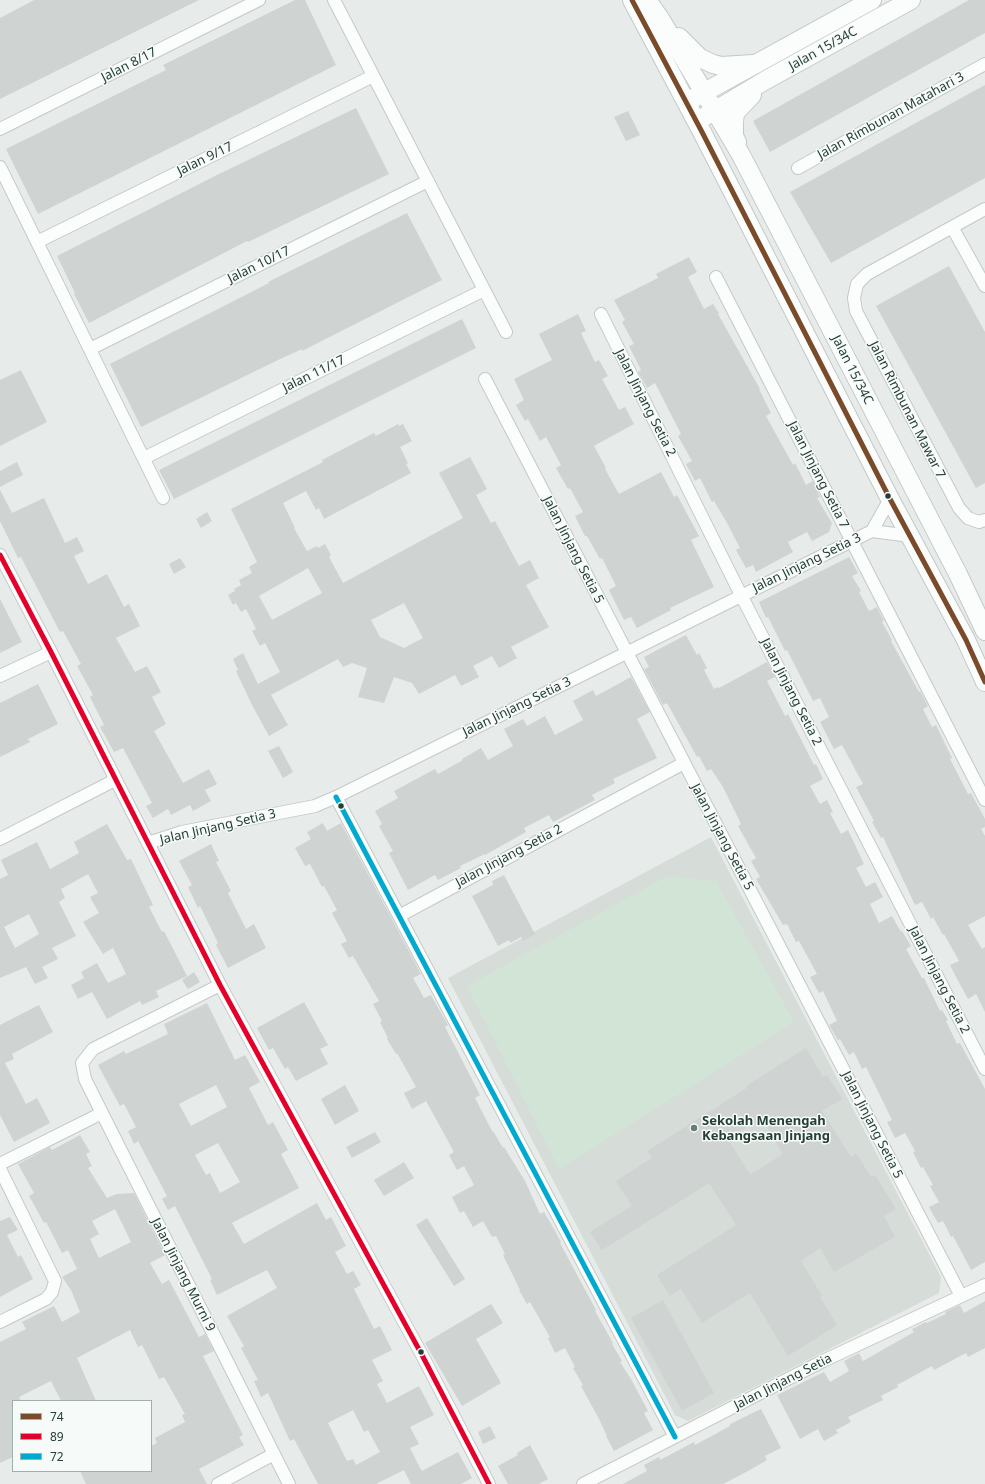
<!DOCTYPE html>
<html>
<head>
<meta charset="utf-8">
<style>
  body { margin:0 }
  #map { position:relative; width:985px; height:1484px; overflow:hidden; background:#e7ecea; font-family:"Noto Sans",sans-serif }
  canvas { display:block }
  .legend { position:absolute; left:12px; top:1400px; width:140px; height:72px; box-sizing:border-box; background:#f6faf8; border:1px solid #a2afab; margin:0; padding:5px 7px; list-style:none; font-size:12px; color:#253f37 }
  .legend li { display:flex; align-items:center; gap:8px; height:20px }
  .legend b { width:20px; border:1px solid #a2afab }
</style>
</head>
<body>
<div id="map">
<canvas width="985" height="1484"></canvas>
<ul class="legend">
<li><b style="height:5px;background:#7a4b2a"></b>74</li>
<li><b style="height:5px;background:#e4002b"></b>89</li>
<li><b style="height:5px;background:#00a9ce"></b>72</li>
</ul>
</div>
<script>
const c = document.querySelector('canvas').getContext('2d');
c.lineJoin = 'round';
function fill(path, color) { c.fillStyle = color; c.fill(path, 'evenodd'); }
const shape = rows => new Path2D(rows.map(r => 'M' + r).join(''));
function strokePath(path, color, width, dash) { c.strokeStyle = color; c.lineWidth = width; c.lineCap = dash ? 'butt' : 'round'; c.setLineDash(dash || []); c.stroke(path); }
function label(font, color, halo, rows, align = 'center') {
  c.font = font + ' "Noto Sans",sans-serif'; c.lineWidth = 3; c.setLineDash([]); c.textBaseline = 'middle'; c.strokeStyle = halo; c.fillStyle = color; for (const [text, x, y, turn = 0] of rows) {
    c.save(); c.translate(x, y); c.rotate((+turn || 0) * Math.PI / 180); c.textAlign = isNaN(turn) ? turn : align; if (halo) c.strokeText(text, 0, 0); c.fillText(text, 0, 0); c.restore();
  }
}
const built = shape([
  [711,837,941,1277,939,1293,688,1421,675,1415,448,978]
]);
const green = shape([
  [668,876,716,881,794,1022,559,1169,467,986]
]);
const building = shape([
  [34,0,199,0,0,99,0,18],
  [295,0,305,0,336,65,38,214,6,149,166,70,163,65],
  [969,0,985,0,985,33,770,152,753,121],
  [985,85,985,178,831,263,790,192],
  [356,108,389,174,248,242,247,241,89,323,74,294,75,293,57,256,215,176],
  [628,111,640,135,626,141,614,117],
  [407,213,442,280,302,351,302,349,278,360,141,427,110,364,269,283,268,282],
  [689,257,697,272,688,277,704,309,713,304,719,313,718,314,760,389,759,389,771,413,766,416,793,465,795,463,806,485,813,481,820,497,817,498,832,523,829,532,812,541,807,532,788,542,793,552,756,572,753,565,746,568,736,550,740,548,727,523,714,501,712,502,700,478,695,481,686,464,692,461,678,436,681,434,655,383,647,388,638,372,641,370,629,346,634,344,622,322,625,320,614,300,658,278,656,274],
  [949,266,985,332,985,483,976,488,876,306],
  [578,314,586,331,581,333,595,362,599,360,608,376,602,379,619,410,625,407,634,424,594,446,606,468,605,469,619,494,661,472,674,497,677,495,699,536,691,540,714,587,670,608,671,610,637,628,631,617,624,620,609,590,616,586,602,558,600,559,587,536,585,536,575,516,583,512,570,488,568,489,556,468,561,465,546,437,540,441,528,419,525,421,516,405,524,400,514,379,552,360,539,334],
  [462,319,476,348,174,499,159,470],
  [21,370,47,422,0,446,0,380],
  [398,424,399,426,403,424,412,441,400,447,408,463,406,464,411,473,324,519,319,508,316,510,306,491,283,503,295,528,294,528,307,551,317,546,318,548,325,544,331,555,329,557,343,583,463,518,439,473,470,457,487,489,476,495,491,523,495,521,519,566,530,560,539,578,526,585,549,627,511,647,517,658,499,668,492,656,473,666,479,677,461,686,455,675,419,694,412,683,394,677,384,703,358,697,367,668,352,663,343,667,338,659,271,695,288,725,269,736,252,705,236,671,238,670,233,659,243,653,258,684,280,672,265,643,260,646,252,631,256,629,246,609,241,612,236,603,233,605,228,595,235,591,234,589,241,585,239,580,252,573,249,567,257,562,231,509,323,462,322,460,374,433,376,436],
  [308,568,322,593,272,620,259,596],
  [404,603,423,638,404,648,380,637,371,620],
  [17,462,23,475,0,487,0,471],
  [0,490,12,513,44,498,65,543,77,537,84,551,74,556,88,584,107,574,124,607,129,604,140,626,116,638,135,672,147,666,161,692,152,697,166,724,154,731,183,783,209,769,217,784,205,790,211,801,193,811,190,805,171,815,168,809,153,818,146,806,152,803,123,748,114,752,100,727,104,725,90,697,93,695,77,666,81,664,63,631,60,632,21,557,18,558,0,521],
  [207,512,212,521,201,528,196,519],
  [849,557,858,573,852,576,861,591,859,592,869,611,877,607,884,621,882,622,892,640,891,641,919,692,920,691,928,706,923,709,932,727,936,725,952,758,950,759,968,794,971,793,985,819,985,827,981,829,985,836,985,916,968,925,982,949,985,947,985,1012,976,994,968,999,956,977,950,965,959,961,944,934,943,935,933,917,931,919,922,902,915,905,883,837,881,838,872,822,874,821,856,787,863,784,842,745,834,749,820,722,829,717,820,698,813,701,787,650,785,651,768,617,766,618,759,602],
  [180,558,186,567,174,574,169,564],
  [0,599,22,642,0,653],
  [686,635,697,655,699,653,707,668,704,670,714,689,718,687,719,688,767,662,775,677,767,681,785,716,788,714,814,765,816,764,823,779,810,786,820,804,827,800,833,812,830,813,841,834,848,830,864,864,856,868,866,887,875,882,883,897,870,904,879,923,892,916,901,932,902,931,911,946,906,949,922,978,924,978,940,1011,942,1010,948,1020,946,1021,957,1044,960,1043,985,1089,985,1262,971,1270,953,1236,951,1237,943,1221,938,1223,929,1207,939,1202,930,1186,933,1185,923,1167,921,1168,913,1152,915,1151,905,1133,895,1138,887,1122,892,1120,866,1067,862,1069,854,1052,849,1055,840,1039,838,1040,829,1025,837,1021,823,991,819,993,810,977,817,974,799,941,796,942,787,924,783,925,756,879,760,877,751,861,756,858,738,826,741,824,723,787,711,769,707,771,699,756,697,757,667,703,663,705,644,669,649,667,644,657],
  [631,677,650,712,637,719,657,758,613,779,615,783,592,795,595,800,553,822,549,815,524,828,526,832,485,855,485,854,460,866,461,868,438,880,435,875,408,890,389,853,393,851,379,826,382,824,375,811,398,798,394,791,435,769,438,774,463,760,462,759,481,748,488,760,513,746,504,729,523,719,527,726,545,716,555,735,583,720,573,701,593,690,596,696],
  [38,684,58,724,28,739,30,742,0,757,0,703],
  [279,746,293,772,283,778,268,751],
  [323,823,327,831,341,823,421,974,413,978,424,998,431,995,448,1025,445,1027,480,1095,475,1098,492,1131,493,1131,503,1148,504,1147,525,1181,540,1214,544,1212,554,1229,561,1242,560,1243,596,1310,595,1311,613,1343,612,1344,622,1361,620,1362,631,1379,648,1411,644,1413,653,1430,614,1451,606,1436,607,1436,599,1419,581,1386,583,1385,573,1368,575,1367,565,1348,555,1353,548,1338,550,1337,530,1302,527,1304,519,1290,520,1290,503,1255,505,1254,496,1236,492,1237,483,1221,473,1227,464,1211,460,1213,452,1197,474,1185,464,1166,457,1170,449,1155,454,1152,426,1101,412,1109,404,1093,416,1087,397,1053,396,1054,387,1039,388,1038,380,1022,382,1021,373,1004,379,1001,353,956,349,958,341,944,347,941,332,913,337,910,324,886,322,887,310,864,305,866,295,848,311,839,307,832],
  [107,824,127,860,131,859,153,905,149,907,162,932,164,931,187,976,156,991,159,997,142,1005,140,1001,107,1019,92,992,78,999,71,985,84,978,81,972,97,963,108,983,126,974,113,948,103,954,83,922,99,913,90,897,98,893,88,874,61,889,65,898,59,902,76,936,52,948,58,959,42,967,48,978,35,984,26,967,0,978,0,879,8,875,1,860,37,842,50,869,79,853,74,842],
  [29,914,39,934,15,948,4,927],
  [211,844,219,861,216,862,231,891,228,893,246,929,254,924,266,948,228,968,216,945,218,943,200,906,198,908,188,887,192,885,179,861],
  [504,875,535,934,523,941,521,937,510,943,509,940,498,946,472,896,493,885,492,881],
  [194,972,200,982,188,989,182,980],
  [304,1002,328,1045,320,1049,328,1064,296,1081,288,1067,285,1069,273,1048,269,1050,257,1028],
  [207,1003,235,1060,245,1055,260,1082,249,1088,268,1125,273,1122,288,1150,281,1154,299,1188,232,1223,244,1244,317,1203,326,1220,331,1217,346,1246,335,1252,347,1274,353,1271,361,1285,354,1289,374,1329,380,1326,392,1350,372,1360,383,1381,377,1384,387,1403,419,1386,434,1415,410,1427,419,1444,410,1448,420,1468,422,1471,458,1452,472,1478,461,1484,411,1484,404,1470,376,1484,318,1484,294,1439,290,1441,268,1393,261,1397,254,1381,258,1380,241,1348,244,1346,227,1316,277,1288,267,1270,217,1295,210,1280,212,1279,175,1206,168,1210,162,1199,167,1196,138,1141,134,1144,128,1131,136,1127,124,1104,120,1106,98,1065,124,1051,126,1054,168,1034,164,1024],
  [216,1085,227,1107,191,1126,179,1104],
  [218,1143,240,1182,220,1193,210,1173,206,1175,195,1155],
  [353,1410,364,1432,368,1430,380,1452,356,1465,353,1459,347,1461,328,1423],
  [39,1005,53,1032,12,1054,14,1059,5,1063,26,1104,37,1098,50,1123,14,1142,0,1115,0,1025],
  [806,1048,823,1077,827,1075,842,1099,822,1111,851,1157,856,1153,871,1177,875,1175,896,1209,884,1216,895,1237,834,1272,820,1248,801,1261,822,1296,820,1297,837,1325,788,1356,750,1293,702,1323,681,1289,670,1296,657,1275,736,1225,709,1183,602,1250,590,1232,632,1206,616,1181,652,1158,647,1151,747,1088,746,1086],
  [762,1118,783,1154,750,1175,728,1139],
  [345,1085,359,1111,335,1125,321,1099],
  [375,1132,381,1142,352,1158,346,1147],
  [80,1135,90,1152,86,1154,92,1166,88,1168,107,1198,117,1194,134,1193,165,1255,150,1263,162,1284,169,1280,199,1337,205,1334,214,1351,203,1356,243,1435,239,1437,244,1445,199,1469,207,1484,86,1484,80,1471,151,1471,151,1446,157,1443,155,1438,185,1422,182,1415,185,1414,164,1377,159,1379,142,1345,138,1347,130,1330,77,1358,96,1401,61,1401,51,1381,19,1397,21,1401,13,1401,13,1457,0,1463,0,1342,26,1329,22,1322,54,1306,62,1322,80,1312,71,1290,62,1277,77,1269,68,1250,62,1253,46,1222,44,1223,29,1196,34,1193,18,1164,50,1147,52,1150],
  [115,1209,131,1242,99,1258,90,1239,99,1234,92,1221],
  [404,1162,414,1178,384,1196,374,1180],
  [10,1217,18,1230,7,1235,18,1257,21,1255,33,1279,0,1297,0,1221],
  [427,1218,465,1279,454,1286,416,1225],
  [663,1300,714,1393,682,1411,631,1318],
  [985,1301,985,1348,968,1357,966,1353,934,1370,932,1366,897,1385,898,1387,881,1396,883,1400,848,1417,851,1422,836,1430,838,1433,824,1441,818,1429,800,1439,777,1395,824,1372,830,1382,849,1371,844,1361,859,1353,863,1361,914,1332,912,1329,926,1322,927,1323,946,1314,945,1312,960,1305,964,1313],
  [491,1304,503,1323,476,1339,501,1383,462,1406,425,1343],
  [761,1409,781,1448,765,1456,767,1460,750,1470,723,1484,623,1484,647,1471,644,1465,659,1457,660,1460,694,1442,695,1445,730,1426,730,1424],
  [490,1426,496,1438,483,1444,478,1432],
  [530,1445,548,1479,539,1484,508,1484,498,1466,518,1455,517,1453]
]);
const street = shape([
  [334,0,506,332],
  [0,129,259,0],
  [0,167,163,498],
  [798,168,985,64],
  [985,209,867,274,857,284,854,298,856,311,959,508,968,518,979,522,985,520],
  [952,227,985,286],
  [37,242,373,76],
  [716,277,985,800],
  [601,314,741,595,985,1069],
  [90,349,428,181],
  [485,379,961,1296],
  [144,458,484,290],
  [890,499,872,531,910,536],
  [0,555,51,652,220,985,422,1355,489,1484],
  [0,676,51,652],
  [336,797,675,1437],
  [0,839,115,780],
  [148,843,182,832,315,806,336,797,872,531],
  [399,916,684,763],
  [220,985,93,1049,82,1063,85,1079,102,1113,289,1484],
  [0,1164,102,1113],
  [0,1169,55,1281,52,1292,46,1299,0,1322],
  [218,1484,274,1454],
  [583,1484,823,1361,985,1285]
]);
const secondary = shape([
  [632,0,702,132,890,499,966,640,985,682],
  [647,0,661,20,741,155,958,574,985,631],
  [679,37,700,58,713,64,721,66,753,64],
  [694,98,872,0],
  [704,117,766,80,911,0],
  [737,142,734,136,734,122,735,113,752,95]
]);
const bus1 = shape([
  [632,0,702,132,890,499,966,640,985,682]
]);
const bus2 = shape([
  [0,555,51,652,220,985,422,1355,489,1484]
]);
const bus3 = shape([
  [336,797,675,1437]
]);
const markers = [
  [888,496,3.5,"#253f37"],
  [341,806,3.5,"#253f37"],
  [694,1128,4,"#697c76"],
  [421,1352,3.5,"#253f37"]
];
const streetNames = [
  ["Jalan 15/34C",823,49,-29],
  ["Jalan 8/17",129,65,-27],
  ["Jalan Rimbunan Matahari 3",891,116,-29],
  ["Jalan 9/17",205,159,-26],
  ["Jalan 10/17",259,265,-26],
  ["Jalan 15/34C",852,370,63],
  ["Jalan 11/17",314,374,-26],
  ["Jalan Jinjang Setia 2",645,403,63],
  ["Jalan Rimbunan Mawar 7",907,410,63],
  ["Jalan Jinjang Setia 7",818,475,63],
  ["Jalan Jinjang Setia 5",573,550,63],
  ["Jalan Jinjang Setia 3",807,563,-26],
  ["Jalan Jinjang Setia 2",791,692,63],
  ["Jalan Jinjang Setia 3",517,707,-26],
  ["Jalan Jinjang Setia 3",218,827,-13],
  ["Jalan Jinjang Setia 5",722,837,62],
  ["Jalan Jinjang Setia 2",509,856,-28],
  ["Jalan Jinjang Setia 2",939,980,63],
  ["Jalan Jinjang Setia 5",872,1125,63],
  ["Jalan Jinjang Murni 9",183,1275,63],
  ["Jalan Jinjang Setia",783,1382,-27]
];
const poiNames = [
  ["Sekolah Menengah",702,1121],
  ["Kebangsaan Jinjang",702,1136]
];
fill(built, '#d6ddd9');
fill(green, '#d2e4d6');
fill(building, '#cfd3d1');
strokePath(street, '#c4c9c7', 14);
strokePath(secondary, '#c3c9c7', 20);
strokePath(street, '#fbfcfc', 12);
strokePath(secondary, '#fbfcfc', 18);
strokePath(bus1, '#7a4b2a', 5);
strokePath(bus2, '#e4002b', 5);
strokePath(bus3, '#00a9ce', 5);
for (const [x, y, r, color] of markers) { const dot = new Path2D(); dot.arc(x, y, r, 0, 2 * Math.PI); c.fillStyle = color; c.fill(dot); strokePath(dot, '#f6faf8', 1.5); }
label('13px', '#253f37', '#f6faf8', streetNames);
label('bold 13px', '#253f37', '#f6faf8', poiNames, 'left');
</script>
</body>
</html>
